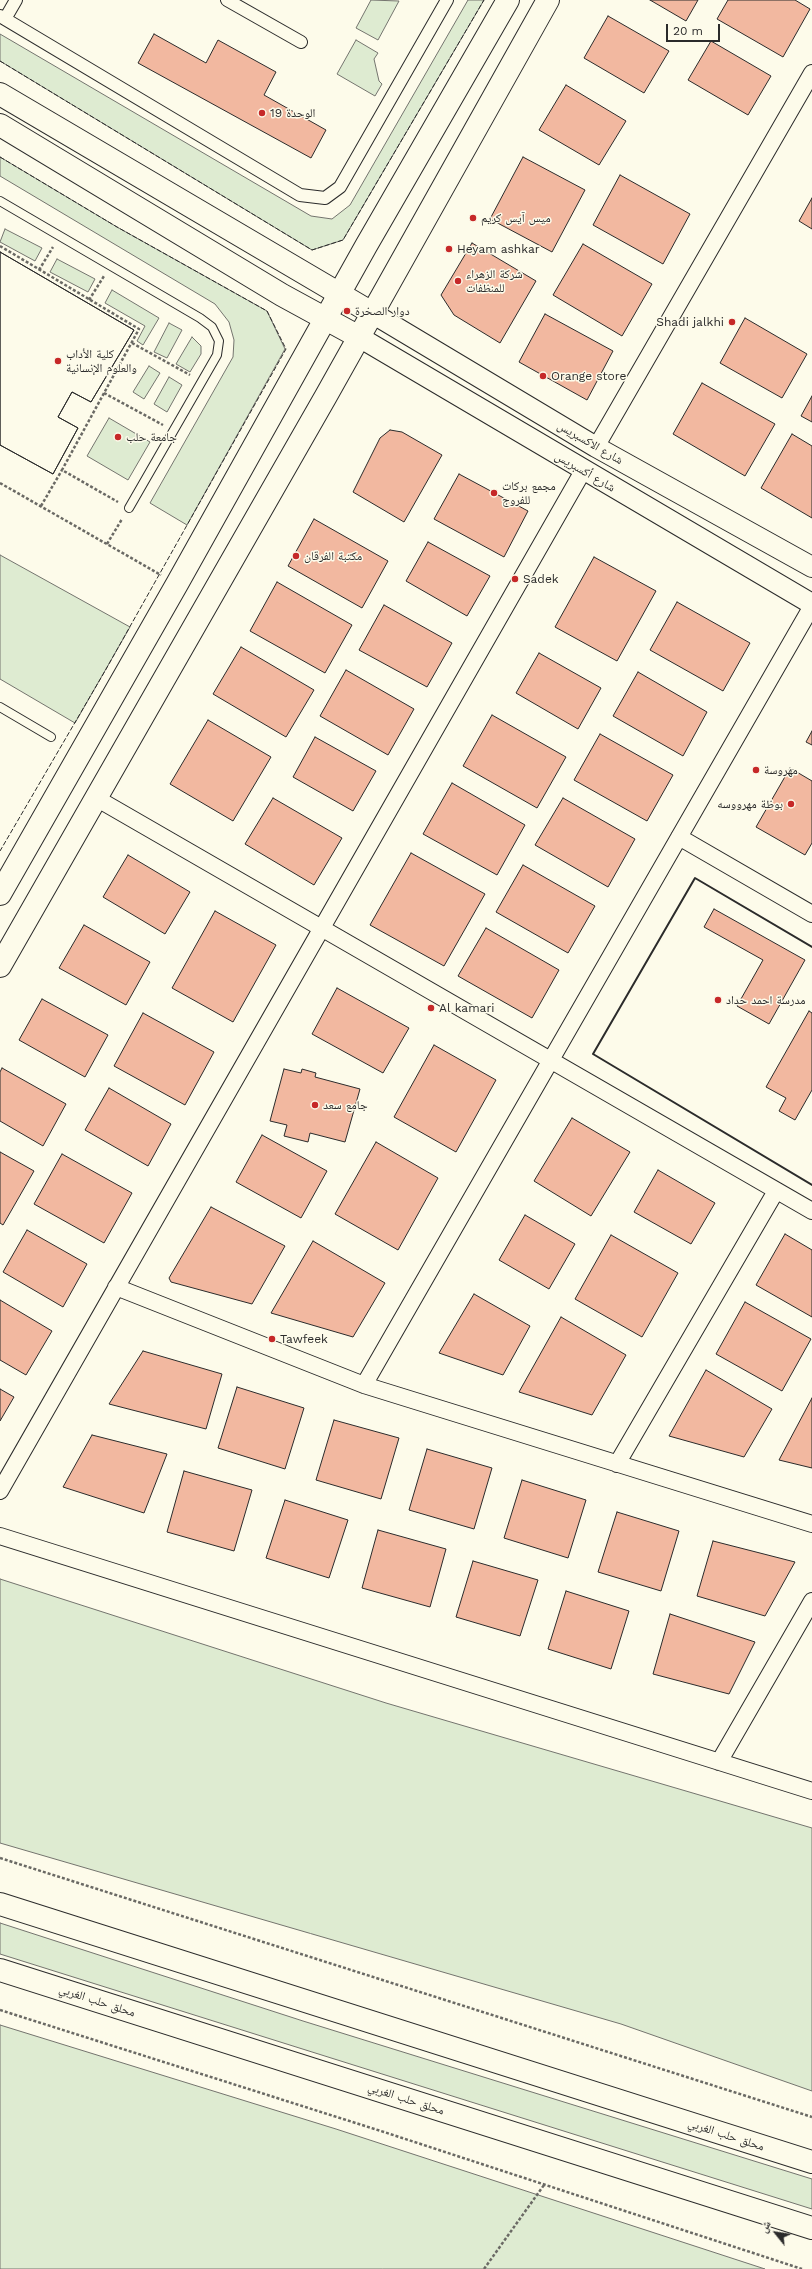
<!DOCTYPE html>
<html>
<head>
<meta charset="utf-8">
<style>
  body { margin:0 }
  #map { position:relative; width:812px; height:2269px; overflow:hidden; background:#fdfbea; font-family:"Work Sans","Noto Naskh Arabic",sans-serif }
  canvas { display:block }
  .north { position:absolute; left:756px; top:2213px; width:40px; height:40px; -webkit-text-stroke:3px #fdfbea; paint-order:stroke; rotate:300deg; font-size:11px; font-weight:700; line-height:16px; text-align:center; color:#2b2b2b }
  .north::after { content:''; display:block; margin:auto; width:14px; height:18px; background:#2b2b2b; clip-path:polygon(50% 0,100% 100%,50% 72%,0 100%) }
  .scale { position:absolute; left:666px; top:24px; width:54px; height:18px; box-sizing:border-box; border:2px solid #2b2b2b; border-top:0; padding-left:5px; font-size:12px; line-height:14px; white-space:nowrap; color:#2b2b2b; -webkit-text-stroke:3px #fdfbea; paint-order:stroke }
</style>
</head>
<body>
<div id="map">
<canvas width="812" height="2269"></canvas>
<div class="north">ش</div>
<div class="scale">20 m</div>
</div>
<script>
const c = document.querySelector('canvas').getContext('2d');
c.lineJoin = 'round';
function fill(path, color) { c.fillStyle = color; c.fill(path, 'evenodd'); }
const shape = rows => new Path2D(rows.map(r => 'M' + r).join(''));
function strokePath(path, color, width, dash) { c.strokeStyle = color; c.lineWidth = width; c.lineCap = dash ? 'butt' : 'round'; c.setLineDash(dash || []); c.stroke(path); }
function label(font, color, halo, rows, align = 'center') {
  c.font = font + ' "Work Sans","Noto Naskh Arabic",sans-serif'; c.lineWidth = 3; c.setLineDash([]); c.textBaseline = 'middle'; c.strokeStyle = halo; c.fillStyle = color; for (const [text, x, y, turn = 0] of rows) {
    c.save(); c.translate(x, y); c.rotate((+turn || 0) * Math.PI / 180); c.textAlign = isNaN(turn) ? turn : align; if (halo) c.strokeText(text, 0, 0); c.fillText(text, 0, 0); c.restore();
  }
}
const green = shape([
  [371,0,399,1,378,40,356,28,371,0],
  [468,0,484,0,343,240,312,250,0,61,0,34,311,216,332,219,350,205,468,0],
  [356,40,378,53,374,59,379,81,382,84,375,96,337,74,356,40],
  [0,157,117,227,267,311,285,349,187,525,150,503,233,357,234,340,229,322,215,304,0,176,0,157],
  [5,229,42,248,35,261,0,242,5,229],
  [57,259,95,279,88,292,50,272,57,259],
  [112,290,159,318,143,345,137,341,145,326,105,303,112,290],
  [169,323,182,330,167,358,154,352,169,323],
  [192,337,201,346,201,354,190,372,176,364,192,337],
  [149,366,160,373,144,399,133,392,149,366],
  [169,377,182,385,167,412,154,404,169,377],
  [109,418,150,442,128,480,87,456,109,418],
  [0,555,130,627,75,723,0,679,0,555],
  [0,1579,386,1703,812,1828,812,2091,621,2024,0,1843,0,1579],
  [0,1923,303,2021,812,2179,812,2209,0,1954,0,1923],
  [0,2025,336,2129,765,2269,0,2269,0,2025]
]);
const building = shape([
  [650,0,698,0,686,21,650,0],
  [728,0,795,0,810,9,783,57,717,19,728,0],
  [608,16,669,51,644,93,584,58,608,16],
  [154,34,206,63,218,40,276,72,264,95,326,130,311,158,138,63,154,34],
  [711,41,771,76,748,115,688,80,711,41],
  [566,85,626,121,599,165,539,130,566,85],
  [523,157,585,190,552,252,490,219,523,157],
  [620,175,690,214,663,264,593,225,620,175],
  [812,198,812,229,799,221,812,198],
  [472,243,536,281,500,343,454,315,441,295,472,243],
  [583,244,652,284,622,336,553,295,583,244],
  [0,252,134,330,91,402,72,392,58,417,78,428,53,474,0,445,0,252],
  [0,252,134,330,91,402,72,392,58,417,78,428,53,474,0,445,0,252],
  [545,314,613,351,587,400,519,362,545,314],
  [745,318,807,354,782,398,720,363,745,318],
  [702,383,775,424,745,476,673,434,702,383],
  [812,396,812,422,801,416,812,396],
  [390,430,402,432,442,455,404,522,353,492,380,438,390,430],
  [792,434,812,446,812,518,761,488,792,434],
  [459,474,528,511,504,557,434,519,459,474],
  [314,519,388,561,362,608,288,566,314,519],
  [428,542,490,576,467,616,406,581,428,542],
  [594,557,656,591,617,661,555,627,594,557],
  [277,582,352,625,325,673,250,631,277,582],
  [677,602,750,643,723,691,650,650,677,602],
  [384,605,452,643,427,687,359,650,384,605],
  [241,647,314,690,286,737,213,694,241,647],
  [539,653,601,688,578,729,516,693,539,653],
  [346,670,414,709,388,755,320,716,346,670],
  [638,672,707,712,683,756,613,716,638,672],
  [492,715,566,757,537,808,463,766,492,715],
  [208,720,271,757,233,821,170,784,208,720],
  [812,731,812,745,806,742,812,731],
  [600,734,673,775,647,821,574,780,600,734],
  [315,737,376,771,353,811,293,777,315,737],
  [790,768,812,781,812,843,805,855,756,827,790,768],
  [452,783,525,825,497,875,423,834,452,783],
  [273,798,342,838,314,885,245,844,273,798],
  [563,798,635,839,608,887,535,845,563,798],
  [411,853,485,894,444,966,370,925,411,853],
  [128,855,190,892,165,934,103,897,128,855],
  [523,865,595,906,568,953,496,912,523,865],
  [714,909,805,960,769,1024,737,1006,763,960,704,927,714,909],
  [215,911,276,945,233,1022,172,988,215,911],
  [84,925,150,962,126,1005,59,968,84,925],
  [486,928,559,970,532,1018,458,976,486,928],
  [337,988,409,1028,383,1073,312,1034,337,988],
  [42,999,108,1035,85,1077,19,1040,42,999],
  [809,1011,812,1013,812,1090,795,1120,779,1111,786,1098,766,1087,809,1011],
  [143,1013,214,1052,185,1105,114,1066,143,1013],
  [434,1045,496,1080,456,1152,394,1117,434,1045],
  [2,1068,66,1104,43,1146,0,1121,0,1072,2,1068],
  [284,1069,301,1073,302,1069,316,1073,315,1077,360,1089,345,1142,310,1133,308,1142,284,1136,287,1125,270,1121,284,1069],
  [109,1088,171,1124,148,1166,85,1130,109,1088],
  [572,1118,630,1152,591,1216,534,1181,572,1118],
  [262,1135,327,1171,301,1218,236,1182,262,1135],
  [376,1142,438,1178,398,1250,335,1214,376,1142],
  [0,1152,34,1171,3,1225,0,1223,0,1152],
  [62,1154,132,1193,104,1243,34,1204,62,1154],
  [658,1170,715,1203,691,1244,634,1212,658,1170],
  [211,1207,285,1246,252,1304,171,1282,169,1278,211,1207],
  [525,1215,575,1244,549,1289,499,1260,525,1215],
  [27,1230,87,1264,63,1307,3,1272,27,1230],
  [785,1234,812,1250,812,1317,756,1285,785,1234],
  [611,1235,678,1273,642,1337,575,1299,611,1235],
  [313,1241,385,1283,353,1337,271,1313,313,1241],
  [474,1294,530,1326,503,1375,439,1353,474,1294],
  [0,1300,52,1331,26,1375,0,1360,0,1300],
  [745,1302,811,1339,782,1391,716,1354,745,1302],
  [561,1317,626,1355,592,1415,519,1392,561,1317],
  [143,1351,222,1374,206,1429,109,1404,143,1351],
  [706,1370,772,1409,744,1457,669,1436,706,1370],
  [237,1387,304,1408,285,1469,218,1448,237,1387],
  [0,1389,14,1397,0,1421,0,1389],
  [812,1398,812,1468,779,1460,812,1398],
  [334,1420,399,1438,381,1499,316,1480,334,1420],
  [92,1435,167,1454,144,1513,63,1487,92,1435],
  [427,1449,492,1468,474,1529,409,1510,427,1449],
  [184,1471,252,1490,234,1551,167,1532,184,1471],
  [522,1480,586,1500,568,1558,504,1538,522,1480],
  [285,1500,348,1520,329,1578,266,1558,285,1500],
  [617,1512,679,1531,661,1591,598,1572,617,1512],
  [378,1530,446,1549,430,1607,362,1588,378,1530],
  [713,1541,795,1562,765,1616,697,1596,713,1541],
  [473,1561,538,1580,520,1636,456,1617,473,1561],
  [566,1591,629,1611,611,1669,548,1649,566,1591],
  [670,1614,755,1642,729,1694,653,1674,670,1614]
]);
const path = shape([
  [0,246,139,329,62,470,118,502],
  [39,270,53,247],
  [89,300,104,276],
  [132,343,190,375],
  [104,393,163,425],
  [0,483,161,575],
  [41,506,62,470],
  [107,544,122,519],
  [0,1858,812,2117],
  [0,2010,384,2132,802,2269],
  [484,2269,544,2185]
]);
const service = shape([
  [0,201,200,318,212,327,219,341,217,355,129,508],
  [0,707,51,737]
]);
const pedestrian = shape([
  [227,0,301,42],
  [0,16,300,195,325,198,340,187,447,0],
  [5,19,16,0]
]);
const minor = shape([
  [596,447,812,73],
  [96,798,812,1211],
  [679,837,812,914],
  [116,1287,364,1385,812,1524],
  [364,1385,812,606],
  [617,1464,776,1191],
  [0,1491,583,471],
  [0,1536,812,1791],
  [719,1762,812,1601]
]);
const tertiary = shape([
  [372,313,596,447,812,567],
  [359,337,812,604]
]);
const secondary = shape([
  [0,94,372,313],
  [0,125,282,295,359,337]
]);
const primary = shape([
  [0,894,177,584,366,246,508,0],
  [0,966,326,396,548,0]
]);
const trunk = shape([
  [0,1904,812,2162],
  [0,1970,812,2228]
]);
const fence = shape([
  [0,61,312,250,343,240,484,0],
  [0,157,117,227,267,311,286,349,105,671,0,851]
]);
const wall = shape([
  [812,947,695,878,593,1054,812,1185]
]);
const markers = [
  [262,113,4,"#c62828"],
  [473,218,4,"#c62828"],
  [449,249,4,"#c62828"],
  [458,281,4,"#c62828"],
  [347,311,4,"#c62828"],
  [732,322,4,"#c62828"],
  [58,361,4,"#c62828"],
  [543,376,4,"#c62828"],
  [118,437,4,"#c62828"],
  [494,493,4,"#c62828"],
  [296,556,4,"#c62828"],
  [515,579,4,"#c62828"],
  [756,770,4,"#c62828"],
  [791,804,4,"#c62828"],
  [718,1000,4,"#c62828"],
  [431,1008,4,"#c62828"],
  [315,1105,4,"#c62828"],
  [272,1339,4,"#c62828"]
];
const poiNames = [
  ["الوحدة 19",270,113],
  ["ميس آيس كريم",481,218],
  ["Heyam ashkar",457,249],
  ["شركة الزهراء",466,274],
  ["للمنظفات",466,288],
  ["دوار الصخرة",355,311],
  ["Shadi jalkhi",724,322,"right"],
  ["كلية الأداب",66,354],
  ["والعلوم الإنسانية",66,368],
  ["Orange store",551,376],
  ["جامعة حلب",126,437],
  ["مجمع بركات",502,486],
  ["للفروج",502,500],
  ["مكتبة الفرقان",304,556],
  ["Sadek",523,579],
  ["مهروسة",764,770],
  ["بوظة مهرووسه",783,804,"right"],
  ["مدرسة احمد حداد",726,1000],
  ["Al kamari",439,1008],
  ["جامع سعد",323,1105],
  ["Tawfeek",280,1339]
];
const streetNames = [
  ["شارع الاكسبريس",590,443,30],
  ["شارع أكسبريس",585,472,30],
  ["محلق حلب الغربي",97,2001,18],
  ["محلق حلب الغربي",406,2099,18],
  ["محلق حلب الغربي",726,2135,18]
];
fill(green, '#deebd1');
strokePath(green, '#74746e', 1);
fill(building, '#f2b8a0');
strokePath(building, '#2b2b2b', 1);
strokePath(service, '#2b2b2b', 10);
strokePath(pedestrian, '#2b2b2b', 14);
strokePath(minor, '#2b2b2b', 18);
strokePath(tertiary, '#2b2b2b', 22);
strokePath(secondary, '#2b2b2b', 24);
strokePath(primary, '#2b2b2b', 24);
strokePath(trunk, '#2b2b2b', 24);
strokePath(path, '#6a6964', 2.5, [3, 2]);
strokePath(service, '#fdfbea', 8);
strokePath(pedestrian, '#fdfbea', 12);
strokePath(minor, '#fdfbea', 16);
strokePath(tertiary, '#fdfbea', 20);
strokePath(secondary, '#fdfbea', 22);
strokePath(primary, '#fdfbea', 22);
strokePath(trunk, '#fdfbea', 22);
strokePath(fence, '#2b2b2b', 1, [5, 2]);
strokePath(wall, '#2b2b2b', 2);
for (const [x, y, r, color] of markers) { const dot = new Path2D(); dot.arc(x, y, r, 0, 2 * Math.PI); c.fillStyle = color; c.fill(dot); strokePath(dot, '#fdfbea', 1.5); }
label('12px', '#2b2b2b', '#fdfbea', poiNames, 'left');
label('12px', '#2b2b2b', '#fdfbea', streetNames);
</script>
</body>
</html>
